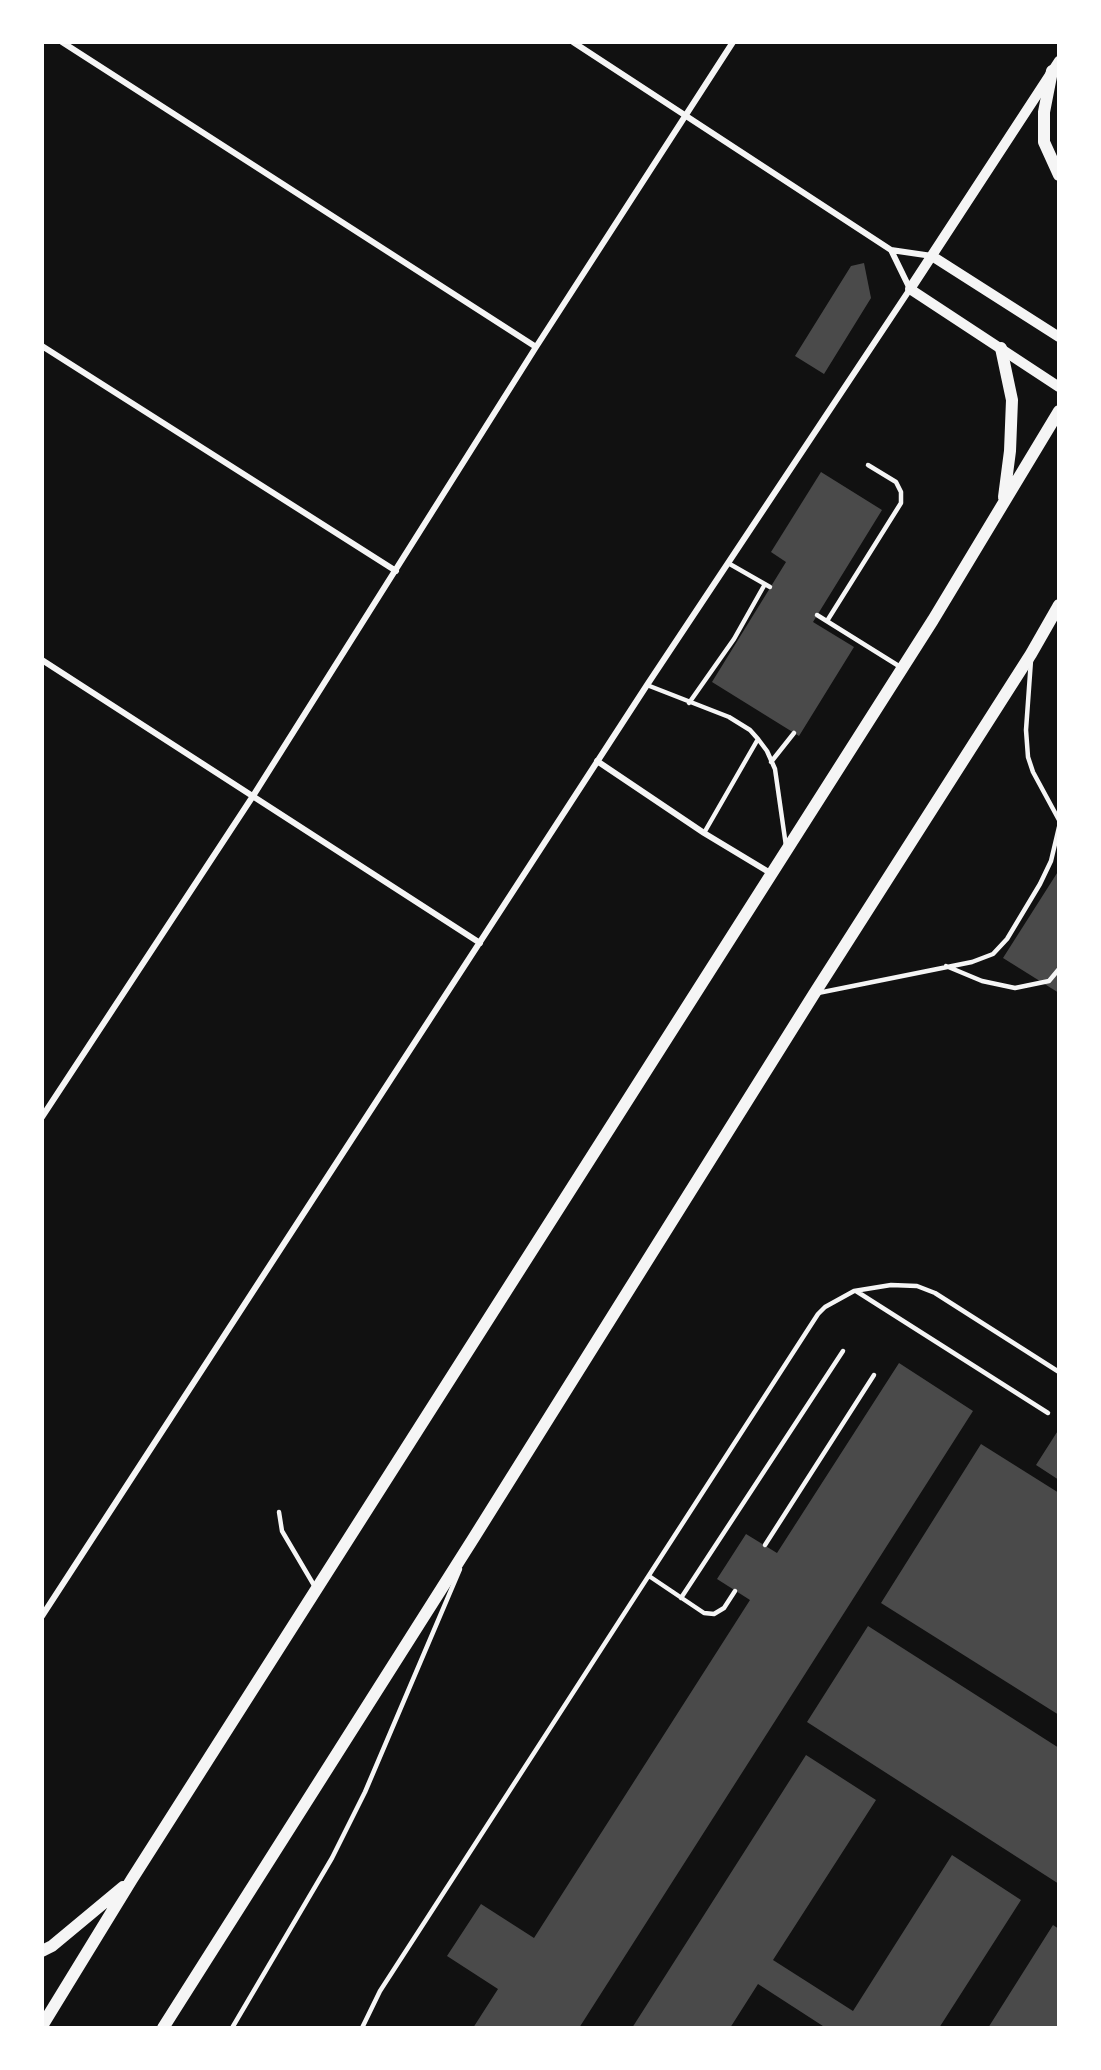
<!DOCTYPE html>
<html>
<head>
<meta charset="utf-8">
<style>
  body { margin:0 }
  #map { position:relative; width:1101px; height:2070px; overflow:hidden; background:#111; font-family:Barlow,sans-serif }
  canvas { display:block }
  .frame { position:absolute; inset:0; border:44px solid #fff; pointer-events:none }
</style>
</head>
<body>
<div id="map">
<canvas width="1101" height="2070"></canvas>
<div class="frame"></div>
</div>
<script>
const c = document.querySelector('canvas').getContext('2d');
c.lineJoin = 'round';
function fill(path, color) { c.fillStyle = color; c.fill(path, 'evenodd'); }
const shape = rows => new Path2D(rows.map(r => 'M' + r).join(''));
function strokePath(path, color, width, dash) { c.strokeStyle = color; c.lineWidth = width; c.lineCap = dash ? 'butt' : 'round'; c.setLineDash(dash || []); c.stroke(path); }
const building = shape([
  [864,263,871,298,824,374,795,356,851,266],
  [821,472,882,510,813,622,854,647,799,736,712,682,786,562,771,552],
  [1059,870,1059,993,1003,958],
  [899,1363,973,1411,579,2028,473,2028,498,1989,447,1956,481,1904,534,1938,750,1600,717,1579,746,1534,777,1553],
  [1059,1429,1059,1480,1036,1465],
  [981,1444,1059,1493,1059,1715,881,1603],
  [868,1626,1059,1748,1059,1884,807,1722],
  [806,1755,876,1800,773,1960,853,2011,952,1855,1021,1900,939,2028,826,2028,758,1984,730,2028,632,2028],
  [1053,1925,1059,1929,1059,2028,988,2028]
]);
const service = shape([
  [728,563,770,587],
  [817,615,902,668],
  [827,621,901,503,901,492,896,482,868,465],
  [1031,660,1026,730,1028,757,1033,772,1059,820],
  [647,685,729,717,750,730,758,739,767,751,775,769,786,846],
  [689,703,734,639,765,584],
  [771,762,794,733],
  [704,833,758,739],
  [946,966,982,981,1015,988,1049,981,1059,969],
  [818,993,972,962,993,954,1007,939,1040,884,1051,861,1059,827],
  [856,1291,1048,1413],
  [279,1512,282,1531,315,1587],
  [765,1545,874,1375],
  [649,1576,704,1613,714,1614,724,1608,735,1591],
  [681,1598,843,1351],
  [232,2028,332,1858,365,1792,460,1569],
  [362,2028,380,1991,818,1314,825,1307,854,1291,891,1285,917,1286,935,1293,1059,1372]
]);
const minor = shape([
  [62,42,536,347],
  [573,42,891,250,932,256],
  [42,346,396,571],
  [42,660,480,943],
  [597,761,704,833,772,874],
  [42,1117,253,796,536,347,733,42],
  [42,1616,647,685,910,289,891,250]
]);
const tertiary = shape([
  [1059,61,910,289,1059,387],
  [932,256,1059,337]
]);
const secondary = shape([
  [1052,71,1044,112,1044,142,1059,175],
  [1001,348,1012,400,1010,451,1004,497],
  [42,1951,52,1946,123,1887],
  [42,2026,132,1879,933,620,1059,411],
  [163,2028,473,1539,814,994,1031,654,1059,605]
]);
fill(building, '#4a4a4a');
strokePath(service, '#f5f5f5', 4.5);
strokePath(minor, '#f5f5f5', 6);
strokePath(tertiary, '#f5f5f5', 10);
strokePath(secondary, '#f5f5f5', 12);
</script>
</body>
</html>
